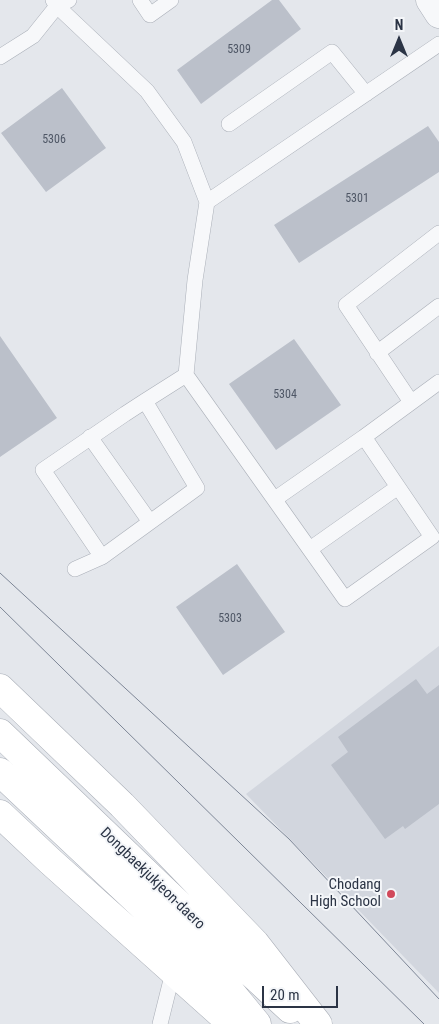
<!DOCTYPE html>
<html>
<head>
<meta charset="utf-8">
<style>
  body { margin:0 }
  #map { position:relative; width:439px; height:1024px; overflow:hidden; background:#e4e7ec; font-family:"Roboto Condensed",sans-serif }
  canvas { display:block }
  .north { position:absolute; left:374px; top:15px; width:50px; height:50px; -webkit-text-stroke:4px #f4f6f9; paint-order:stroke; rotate:0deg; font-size:14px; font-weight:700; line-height:20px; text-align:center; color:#2b3445 }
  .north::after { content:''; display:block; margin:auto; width:18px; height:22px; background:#2b3445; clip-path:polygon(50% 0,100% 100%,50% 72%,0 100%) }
  .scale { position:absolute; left:262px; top:986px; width:76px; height:22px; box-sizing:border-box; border:2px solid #2b3445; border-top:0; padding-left:6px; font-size:15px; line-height:18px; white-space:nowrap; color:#2b3445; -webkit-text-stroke:4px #f4f6f9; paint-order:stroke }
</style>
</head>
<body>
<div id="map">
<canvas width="439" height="1024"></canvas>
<div class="north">N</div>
<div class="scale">20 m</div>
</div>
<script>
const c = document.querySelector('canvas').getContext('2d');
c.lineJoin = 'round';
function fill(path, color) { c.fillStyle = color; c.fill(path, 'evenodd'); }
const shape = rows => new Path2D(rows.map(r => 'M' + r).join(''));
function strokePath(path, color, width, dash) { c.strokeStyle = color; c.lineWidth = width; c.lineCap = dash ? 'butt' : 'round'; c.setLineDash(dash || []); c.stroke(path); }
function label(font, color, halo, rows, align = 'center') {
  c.font = font + ' "Roboto Condensed",sans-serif'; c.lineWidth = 4; c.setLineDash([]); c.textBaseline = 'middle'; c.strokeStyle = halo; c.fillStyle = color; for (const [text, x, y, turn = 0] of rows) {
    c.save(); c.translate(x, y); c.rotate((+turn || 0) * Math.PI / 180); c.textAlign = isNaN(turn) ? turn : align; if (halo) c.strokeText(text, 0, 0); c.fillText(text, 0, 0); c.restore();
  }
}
const built = shape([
  [439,646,439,993,246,794]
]);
const building = shape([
  [272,0,279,0,301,29,201,104,177,70],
  [62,88,106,148,46,192,1,133],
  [428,126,439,142,439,172,299,263,274,225],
  [0,336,57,418,0,457],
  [294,339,341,405,276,450,229,384],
  [237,564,285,632,223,675,176,607],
  [416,679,427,694,439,685,439,804,405,829,403,826,385,839,331,765,348,752,338,737]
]);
const service = shape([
  [53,0,57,6,147,91,184,142,207,202],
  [140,0,150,15,171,0],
  [439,44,207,202,195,280,186,375,345,599,432,537,364,437,439,382],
  [0,57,33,36,57,6,69,0],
  [229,124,332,52,366,94],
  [377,353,439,306],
  [145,401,197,488,102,557,43,470,125,414,145,401,186,375],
  [411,402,346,305,439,233],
  [90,437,150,522],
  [275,499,364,437],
  [310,549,398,487],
  [75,569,102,557],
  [160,1024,173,972]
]);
const tertiary = shape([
  [430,0,439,14]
]);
const secondary = shape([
  [0,688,122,805,255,943,318,1024],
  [0,733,238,961,290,1009],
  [0,772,220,979,257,1024],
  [0,814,50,861,232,1024]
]);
const tram = shape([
  [0,573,289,839,439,999],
  [0,607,424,1024]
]);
const markers = [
  [391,894,5,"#d1495b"]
];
const numberNames = [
  ["5309",239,50],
  ["5306",54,140],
  ["5301",357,199],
  ["5304",285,395],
  ["5303",230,619]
];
const streetNames = [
  ["Dongbaekjukjeon-daero",152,879,44]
];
const poiNames = [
  ["Chodang",381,885],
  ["High School",381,902]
];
fill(built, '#d2d6de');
fill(building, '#bbc0ca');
strokePath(service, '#a9aeb7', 16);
strokePath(tertiary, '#a9aeb7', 29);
strokePath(secondary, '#a9aeb7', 29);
strokePath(service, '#f7f8fa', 15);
strokePath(tertiary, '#f7f8fa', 28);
strokePath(secondary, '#fff', 28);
strokePath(tram, '#7d8696', 1);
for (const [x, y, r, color] of markers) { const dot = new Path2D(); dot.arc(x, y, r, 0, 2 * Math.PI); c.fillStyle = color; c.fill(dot); strokePath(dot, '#f4f6f9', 2); }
label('12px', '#4f5766', null, numberNames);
label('15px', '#2b3445', '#f4f6f9', streetNames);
label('15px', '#2b3445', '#f4f6f9', poiNames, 'right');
</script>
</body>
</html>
